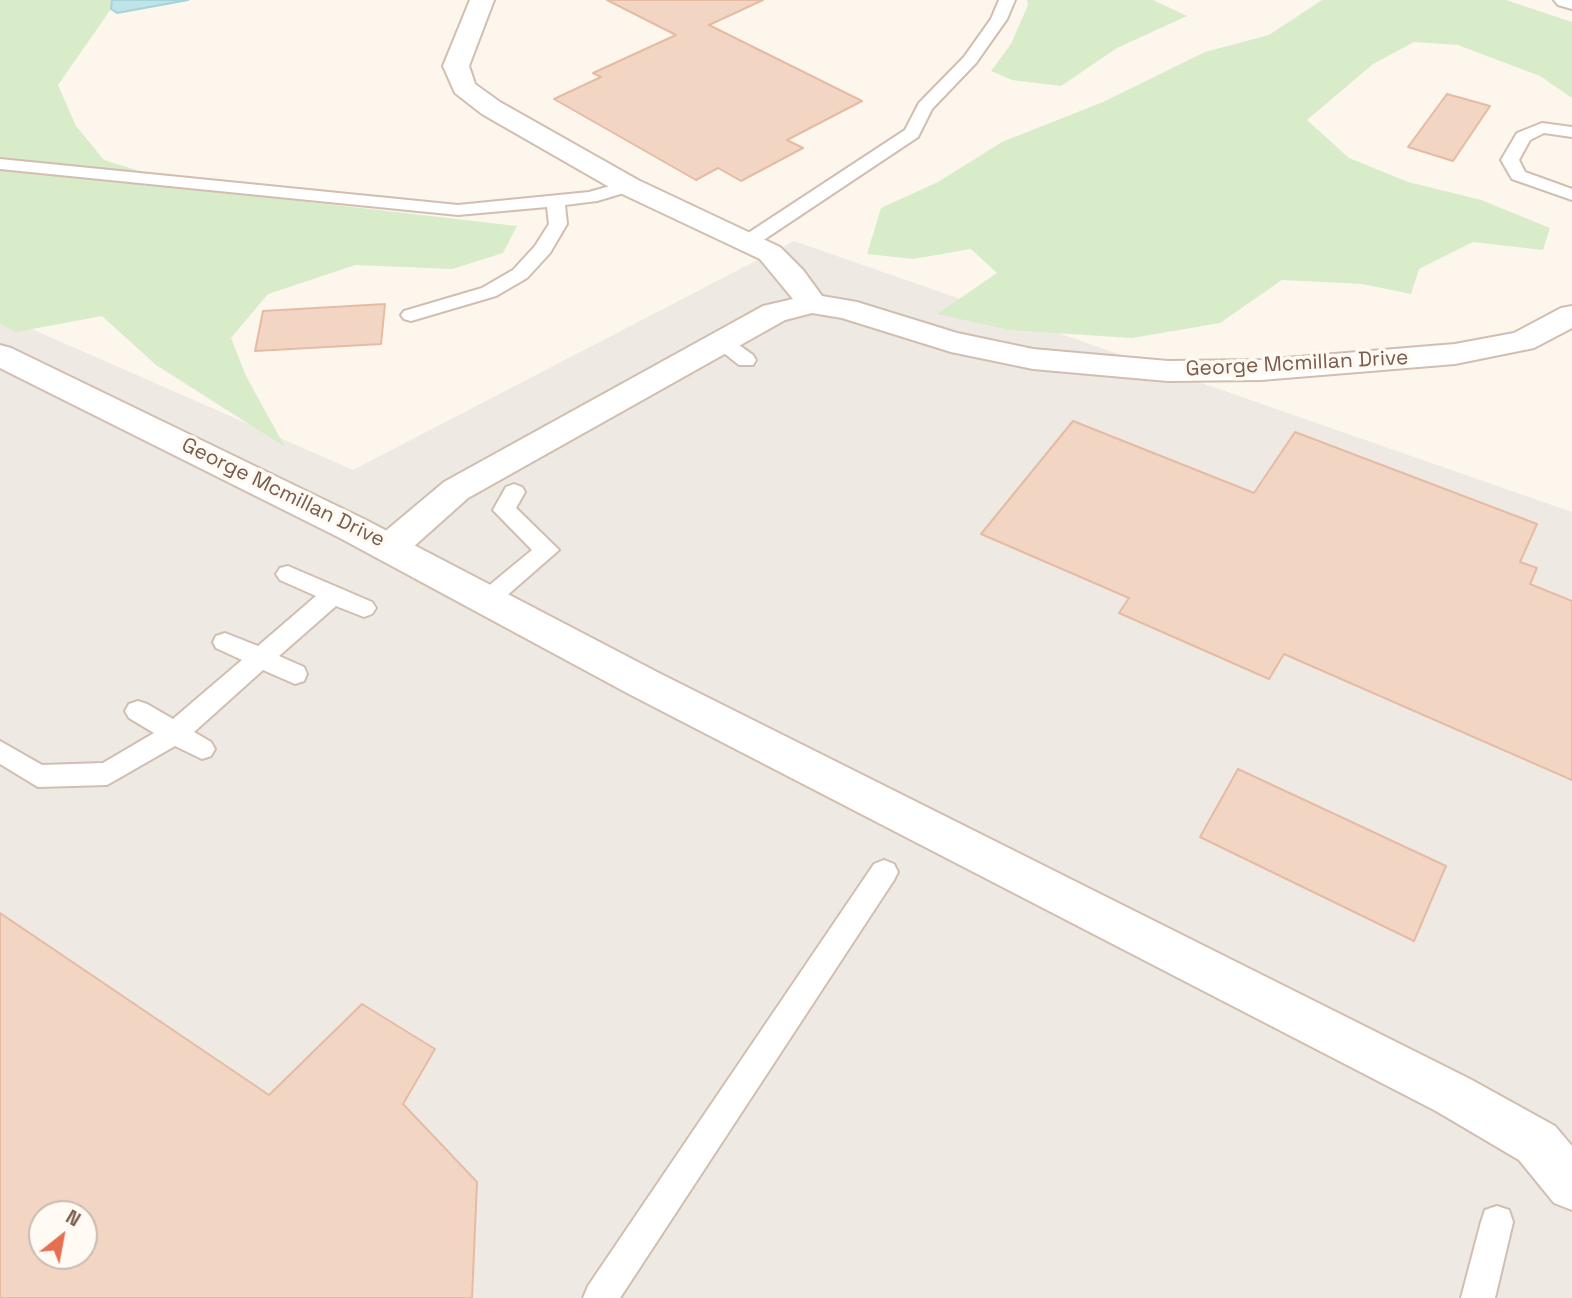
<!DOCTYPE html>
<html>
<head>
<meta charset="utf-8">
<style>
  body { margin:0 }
  #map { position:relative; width:1572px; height:1298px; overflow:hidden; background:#fdf6ec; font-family:"Space Grotesk",sans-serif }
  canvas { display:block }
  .north { position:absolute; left:28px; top:1200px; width:70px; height:70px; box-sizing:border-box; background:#fffaf3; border:2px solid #cabbb1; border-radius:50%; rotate:31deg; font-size:19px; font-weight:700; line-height:28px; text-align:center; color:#7a5c4d }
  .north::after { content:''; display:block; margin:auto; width:24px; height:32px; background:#e76f51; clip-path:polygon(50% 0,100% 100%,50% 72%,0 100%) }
</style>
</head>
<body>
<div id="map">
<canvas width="1572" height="1298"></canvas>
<div class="north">N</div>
</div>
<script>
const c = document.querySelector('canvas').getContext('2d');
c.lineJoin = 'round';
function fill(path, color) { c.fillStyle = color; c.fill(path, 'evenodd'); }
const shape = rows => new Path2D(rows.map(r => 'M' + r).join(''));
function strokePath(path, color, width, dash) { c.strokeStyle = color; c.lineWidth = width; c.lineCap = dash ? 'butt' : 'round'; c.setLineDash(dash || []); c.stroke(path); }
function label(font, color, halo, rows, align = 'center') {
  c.font = font + ' "Space Grotesk",sans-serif'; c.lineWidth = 7; c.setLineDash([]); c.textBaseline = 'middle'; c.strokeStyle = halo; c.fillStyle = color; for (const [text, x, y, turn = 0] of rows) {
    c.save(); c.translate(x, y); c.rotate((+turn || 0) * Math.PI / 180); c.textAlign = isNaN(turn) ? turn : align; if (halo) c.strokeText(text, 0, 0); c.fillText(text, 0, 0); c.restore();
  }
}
const industrial = shape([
  [794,241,1572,512,1572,1298,0,1298,0,315,353,470],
  [42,1214,84,1214,84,1256,42,1256]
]);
const green = shape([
  [0,0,112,0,111,9,58,85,76,126,104,160,197,189,517,226,503,253,452,269,355,265,268,294,231,338,246,376,285,447,156,365,102,316,16,332,0,324],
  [1027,0,1153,0,1187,16,1117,48,1061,86,1012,80,991,71,1011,44,1028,5],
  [1322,0,1506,0,1572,22,1572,98,1540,76,1458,45,1414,42,1373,64,1307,120,1349,158,1408,182,1481,200,1550,228,1543,250,1473,242,1419,269,1411,294,1362,284,1282,280,1220,323,1132,338,1010,330,937,314,997,273,971,249,913,259,867,254,881,208,938,182,1002,142,1103,102,1205,52,1269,35]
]);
const water = shape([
  [112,0,188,0,117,13,111,9,112,0]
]);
const building = shape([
  [607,0,763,0,709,25,862,101,787,140,803,148,741,181,718,168,696,180,554,99,601,77,593,73,676,35,607,0],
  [1447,94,1490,106,1453,161,1408,147,1447,94],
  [385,304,381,344,255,351,263,311,385,304],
  [1073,421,1254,493,1295,432,1537,524,1520,562,1537,568,1530,584,1572,601,1572,780,1284,654,1269,679,1119,613,1129,598,981,534,1073,421],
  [1238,769,1446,866,1414,941,1200,837,1238,769],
  [0,913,269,1095,362,1004,435,1049,403,1104,477,1182,472,1298,0,1298,0,913],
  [42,1214,84,1214,84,1256,42,1256,42,1214]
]);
const service = shape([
  [999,0,1015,0,1007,19,976,63,932,109,918,137,753,247,739,247,737,243,739,239,905,130,919,103,964,57,991,19,999,0],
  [1542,123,1572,127,1572,137,1544,133,1530,140,1519,160,1525,172,1572,189,1572,200,1512,179,1501,160,1517,133,1542,123],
  [0,159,458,205,589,192,628,181,637,186,634,190,597,201,565,205,567,224,550,253,527,278,496,296,411,321,404,319,401,315,404,311,482,288,513,270,535,246,549,224,547,207,458,215,0,169,0,159],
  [722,336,729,338,753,355,756,360,753,365,739,365,715,346,712,342,715,338,722,336],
  [514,484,522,487,525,492,516,508,559,550,496,605,488,608,480,605,476,599,480,593,532,550,493,510,506,487,514,484],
  [288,566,372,602,376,608,372,614,364,617,336,606,279,656,304,667,307,674,304,681,295,684,263,670,194,732,211,742,215,749,211,756,202,759,175,746,107,785,38,787,0,764,0,741,42,765,103,763,154,733,129,718,125,711,129,704,138,701,147,704,173,719,242,660,216,648,213,642,216,636,225,633,258,646,316,596,280,580,276,574,280,568,288,566],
  [884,860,894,864,898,872,894,880,620,1298,583,1298,588,1286,874,864,884,860],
  [1497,1206,1509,1210,1513,1222,1495,1298,1461,1298,1481,1222,1485,1210,1497,1206]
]);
const minor = shape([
  [470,0,494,0,469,66,475,84,500,102,638,180,780,247,803,270,822,296,857,302,957,333,1033,349,1168,361,1261,360,1455,344,1514,333,1561,308,1572,306,1572,328,1534,348,1455,364,1261,380,1168,381,1033,369,951,352,842,318,812,313,785,320,468,498,402,557,389,561,376,557,371,548,376,539,444,482,763,306,793,299,760,259,618,192,482,114,455,93,443,66,470,0],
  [1554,0,1572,0,1572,9,1558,5,1554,0]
]);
const tertiary = shape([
  [0,345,11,348,366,520,657,672,1470,1079,1555,1126,1572,1146,1572,1210,1554,1203,1519,1160,1436,1111,629,694,340,538,0,368,0,345]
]);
const streetNames = [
  ["George Mcmillan Drive",1297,364,-3],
  ["George Mcmillan Drive",283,493,26]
];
fill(industrial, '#efe9e4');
fill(green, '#d8ecc9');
fill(water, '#bfe3e8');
strokePath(water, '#a5d3da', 2);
fill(building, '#f3d5c3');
strokePath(building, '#e6bba3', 2);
strokePath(service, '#d1beb0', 4);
strokePath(minor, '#d1beb0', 4);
strokePath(tertiary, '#d1beb0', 4);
fill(service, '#fff');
fill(minor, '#fff');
fill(tertiary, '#fff');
label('21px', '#7a5c4d', '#fffaf3', streetNames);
</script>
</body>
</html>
